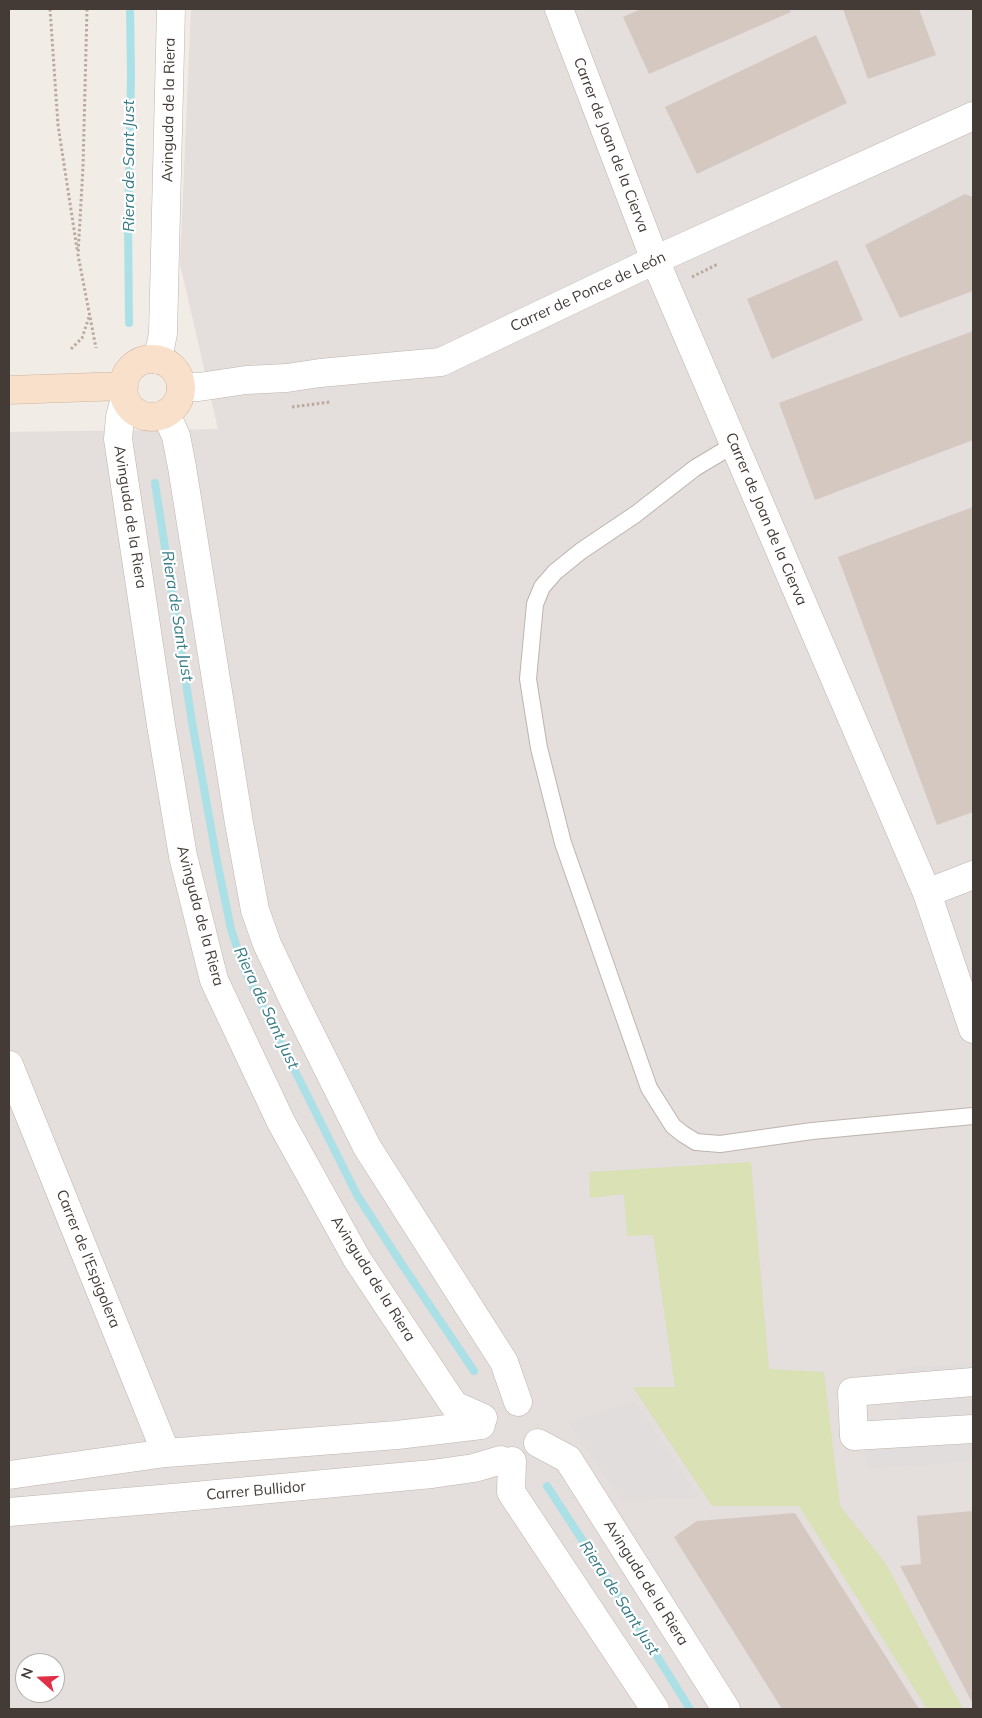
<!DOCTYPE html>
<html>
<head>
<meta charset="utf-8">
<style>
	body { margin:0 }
	#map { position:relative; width:982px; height:1718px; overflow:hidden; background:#f2ece7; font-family:Mulish,sans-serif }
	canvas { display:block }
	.frame { position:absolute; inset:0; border:10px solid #443b37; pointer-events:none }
	.north { position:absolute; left:15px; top:1653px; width:50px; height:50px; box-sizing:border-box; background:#fff; border:1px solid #b4b1af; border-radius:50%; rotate:290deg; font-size:14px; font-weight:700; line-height:20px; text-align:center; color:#443b37 }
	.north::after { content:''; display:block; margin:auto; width:18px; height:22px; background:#e03047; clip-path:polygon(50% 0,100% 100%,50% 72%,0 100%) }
</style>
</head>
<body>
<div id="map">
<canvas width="982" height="1718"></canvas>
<div class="frame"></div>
<div class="north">N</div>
</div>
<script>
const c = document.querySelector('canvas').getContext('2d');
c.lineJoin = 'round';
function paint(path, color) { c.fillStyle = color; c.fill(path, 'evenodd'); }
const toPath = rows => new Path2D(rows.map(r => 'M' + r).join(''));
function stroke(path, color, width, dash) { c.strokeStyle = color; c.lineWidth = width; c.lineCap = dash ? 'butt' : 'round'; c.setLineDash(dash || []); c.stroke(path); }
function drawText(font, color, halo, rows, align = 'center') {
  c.font = font + ' Mulish,sans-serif'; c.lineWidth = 4.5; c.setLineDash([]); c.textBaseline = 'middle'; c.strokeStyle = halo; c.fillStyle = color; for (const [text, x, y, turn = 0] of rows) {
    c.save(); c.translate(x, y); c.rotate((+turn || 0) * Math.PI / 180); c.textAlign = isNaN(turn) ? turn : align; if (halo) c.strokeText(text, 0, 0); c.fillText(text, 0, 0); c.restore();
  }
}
paint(toPath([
	[191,9,973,9,973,1709,9,1709,9,432,218,429,180,264],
	[25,1663,55,1663,55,1693,25,1693]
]), '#e4dedc');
paint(toPath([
	[751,1162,769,1369,824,1372,840,1506,886,1564,963,1709,927,1709,799,1506,712,1506,633,1387,675,1387,653,1235,627,1236,624,1194,590,1198,589,1172]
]), '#dae1b5');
paint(toPath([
	[973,1363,973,1461,867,1469,865,1451,903,1448,897,1369],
	[634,1401,699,1497,622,1501,569,1422]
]), '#e0dddc');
stroke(toPath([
	[129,323,128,224,131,75,130,9],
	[155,483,192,722,217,861,231,929,244,969,357,1195,403,1266,474,1371],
	[547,1486,632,1616,690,1709]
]), '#abe0e7', 8);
paint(toPath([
	[641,9,789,9,791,12,649,74,623,17],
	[843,9,919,9,936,55,868,79],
	[816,35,847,103,697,174,665,107],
	[965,194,973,197,973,291,900,318,865,245],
	[837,260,863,320,772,359,747,299],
	[973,331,973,440,815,500,779,403],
	[973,507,973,812,937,825,838,557],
	[973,1511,973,1704,900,1566,921,1564,917,1516],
	[795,1513,919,1709,782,1709,674,1537,697,1521]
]), '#d5c8c1');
const lane = toPath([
	[735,444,695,468,636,514,581,551,555,572,542,587,535,604,528,679,539,748,563,843,649,1088,673,1126,683,1134,696,1142,720,1144,812,1131,973,1116]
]);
const street = toPath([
	[559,9,655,260,927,893,973,1029],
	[158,360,163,333,171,9],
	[181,387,199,387,246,380,287,378,320,373,441,362,655,260,973,116],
	[125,398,120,417,118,439,161,725,183,856,214,980,281,1122,357,1259,454,1405,483,1418],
	[166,414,176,436,182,467,239,823,255,910,267,944,294,1001,367,1147,504,1362,518,1402],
	[927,893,973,875],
	[9,1065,166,1453],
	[973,1382,852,1392,854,1436,973,1429],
	[538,1443,568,1459,726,1709],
	[512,1461,511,1492,655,1709],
	[9,1475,166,1453,397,1435,481,1425],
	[9,1512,184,1497,432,1474,474,1468,501,1460]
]);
const secondary = toPath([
	'123 388a29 29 0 1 1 58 0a29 29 0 1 1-58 0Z',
	[9,390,124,386]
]);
stroke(lane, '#bfb4ae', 18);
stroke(street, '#bfb4ae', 29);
stroke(secondary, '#cfb49e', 29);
stroke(toPath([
	[50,9,58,125,77,249],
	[87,9,83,167,78,255,96,348],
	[692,277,718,264],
	[71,349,82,338,89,317],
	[292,407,330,402]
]), '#bca99e', 3, [2.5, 2.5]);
stroke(lane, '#fff', 16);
stroke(street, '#fff', 28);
stroke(secondary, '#f8e0cb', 28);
drawText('15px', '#443b37', '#fff', [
	["Avinguda de la Riera",169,110,-89],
	["Carrer de Joan de la Cierva",611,145,69],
	["Carrer de Ponce de León",588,292,-25],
	["Avinguda de la Riera",130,517,81],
	["Carrer de Joan de la Cierva",766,519,67],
	["Avinguda de la Riera",200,916,75],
	["Carrer de l'Espigolera",88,1259,68],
	["Avinguda de la Riera",373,1279,58],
	["Carrer Bullidor",256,1491,-5],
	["Avinguda de la Riera",646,1583,58]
]);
drawText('italic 16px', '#347b86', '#fff', [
	["Riera de Sant Just",129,166,-90],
	["Riera de Sant Just",177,616,81],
	["Riera de Sant Just",266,1008,65],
	["Riera de Sant Just",619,1598,57]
]);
</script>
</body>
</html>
